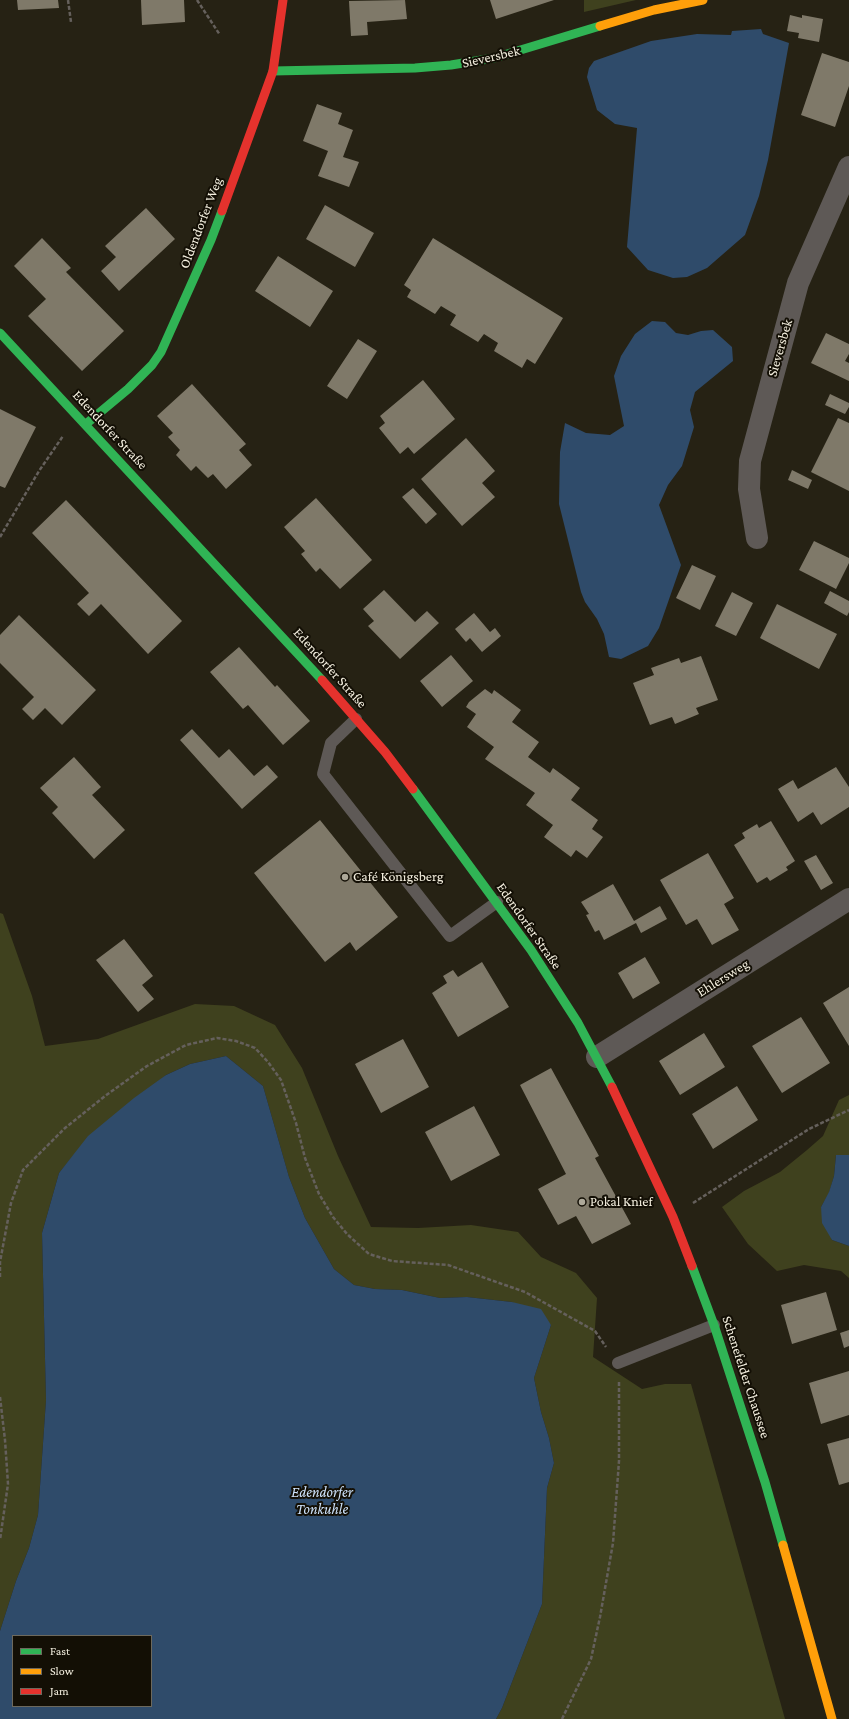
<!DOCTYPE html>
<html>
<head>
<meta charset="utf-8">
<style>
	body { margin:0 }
	#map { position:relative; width:849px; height:1719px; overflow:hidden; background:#262214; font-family:"Crimson Pro",serif }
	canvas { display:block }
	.legend { position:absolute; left:12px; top:1635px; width:140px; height:72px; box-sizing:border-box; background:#130f05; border:1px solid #6d695d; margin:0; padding:5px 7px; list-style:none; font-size:12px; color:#f5f0e0 }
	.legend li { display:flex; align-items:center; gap:8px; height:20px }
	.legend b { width:20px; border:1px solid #6d695d }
</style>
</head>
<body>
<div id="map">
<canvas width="849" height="1719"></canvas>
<ul class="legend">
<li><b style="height:5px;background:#30b455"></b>Fast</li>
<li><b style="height:5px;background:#ff9f0a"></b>Slow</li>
<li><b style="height:5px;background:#e5322d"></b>Jam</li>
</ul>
</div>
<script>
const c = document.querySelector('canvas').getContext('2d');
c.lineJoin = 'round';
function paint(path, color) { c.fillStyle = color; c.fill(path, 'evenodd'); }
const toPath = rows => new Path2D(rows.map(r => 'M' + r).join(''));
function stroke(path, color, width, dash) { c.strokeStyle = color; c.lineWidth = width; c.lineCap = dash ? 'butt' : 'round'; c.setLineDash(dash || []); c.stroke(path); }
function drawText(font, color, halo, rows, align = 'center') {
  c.font = font + ' "Crimson Pro",serif'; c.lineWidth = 4; c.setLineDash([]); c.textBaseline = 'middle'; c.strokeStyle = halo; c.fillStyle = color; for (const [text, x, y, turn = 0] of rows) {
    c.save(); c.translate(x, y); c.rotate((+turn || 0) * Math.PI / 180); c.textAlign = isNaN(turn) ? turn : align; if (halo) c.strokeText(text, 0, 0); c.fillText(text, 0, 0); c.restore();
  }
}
paint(toPath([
	[584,0,636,0,584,12],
	[0,913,3,914,32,996,45,1046,98,1039,195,1004,234,1006,275,1025,302,1068,338,1156,371,1227,418,1228,471,1225,518,1232,541,1257,576,1273,597,1298,593,1357,642,1389,665,1384,691,1384,785,1719,496,1719,502,1708,542,1604,547,1488,554,1463,549,1438,541,1412,534,1378,551,1325,512,1302,467,1297,440,1298,402,1290,375,1289,354,1285,334,1269,305,1218,289,1177,263,1086,226,1056,190,1064,166,1075,73,1156,59,1173,42,1233,46,1400,38,1515,29,1548,16,1581,0,1631],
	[849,1095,849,1155,836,1155,834,1176,829,1193,821,1207,832,1240,849,1246,849,1278,841,1271,804,1265,777,1271,748,1244,722,1207,744,1191,780,1172,807,1150,823,1136,839,1100]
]), '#3f411e');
paint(toPath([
	[761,29,763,34,789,43,768,160,759,196,745,235,707,268,687,277,673,278,648,270,627,247,637,128,615,124,597,110,587,77,589,68,594,61,651,41,697,34,731,35,732,31],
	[652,321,665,322,676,333,688,335,701,331,713,330,732,347,733,361,695,392,690,410,694,427,682,466,668,485,659,505,681,565,659,628,648,646,621,659,609,657,604,634,597,619,585,602,581,592,559,504,560,452,565,423,586,433,610,435,624,426,614,376,621,356,635,334],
	[226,1056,263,1086,289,1177,305,1218,334,1269,354,1285,375,1289,402,1290,440,1298,467,1297,512,1302,541,1309,551,1325,534,1378,541,1412,549,1438,554,1463,547,1488,542,1604,502,1708,496,1719,0,1719,0,1631,16,1581,29,1548,38,1515,46,1400,42,1233,59,1173,88,1136,134,1098,166,1075,190,1064],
	[13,1636,151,1636,151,1706,13,1706],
	[836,1155,849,1155,849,1246,832,1240,822,1223,821,1207,829,1192,834,1176]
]), '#2f4b6a');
paint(toPath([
	[17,0,58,0,59,8,18,10],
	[141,0,184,0,185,22,142,25],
	[405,0,407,19,367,22,368,35,351,36,349,1],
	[490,0,554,0,496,19],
	[790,15,802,18,802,15,823,19,819,42,798,38,799,33,787,31],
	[822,53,849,62,849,86,835,127,801,115],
	[317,104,342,113,338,124,353,130,343,157,359,162,349,187,318,176,328,151,303,141],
	[325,205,374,233,355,267,306,239],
	[146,208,175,239,119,291,101,271,116,257,105,246],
	[42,238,71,268,66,272,124,331,82,371,28,316,46,299,14,266],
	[433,238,563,318,535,364,527,359,522,368,494,351,498,343,484,334,478,342,450,325,456,315,441,306,435,314,407,297,411,290,404,285],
	[278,256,333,291,310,327,255,291],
	[826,333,849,344,849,354,845,361,849,363,849,381,811,363],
	[358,339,377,351,347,399,327,386],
	[423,380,455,419,414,454,408,447,400,454,379,428,385,423,380,416],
	[192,384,246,444,239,450,252,465,226,489,213,474,208,478,196,466,191,471,176,455,180,450,168,437,173,433,157,416],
	[830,394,849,403,849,407,845,414,825,405],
	[0,409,36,427,5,488,0,486],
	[838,418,849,423,849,491,811,472],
	[466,438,495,471,482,483,495,497,462,526,421,479],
	[792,470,812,480,808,489,788,480],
	[413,488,437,514,426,524,402,497],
	[316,498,372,560,340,589,320,568,316,572,301,554,305,551,284,527],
	[66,500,182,621,148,654,101,604,89,616,77,604,89,593,32,533],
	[814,541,849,558,849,563,836,589,799,570],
	[692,565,716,576,700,610,676,598],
	[384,590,415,622,427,611,439,623,400,659,368,626,374,621,363,609],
	[830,591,849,601,849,612,847,616,824,603],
	[732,592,753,603,736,636,715,626],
	[777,604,837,634,819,669,760,638],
	[474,613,490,632,495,628,501,636,482,652,470,638,466,642,455,629],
	[19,615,96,690,62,725,45,708,33,720,22,709,34,697,0,663,0,635],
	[239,647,275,687,277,685,310,721,283,745,248,705,243,709,210,672],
	[451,655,473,681,442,707,420,681],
	[701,656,718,700,696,708,699,714,675,724,672,717,650,725,633,683,654,675,651,668,679,658,681,663],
	[485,689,492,694,494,690,521,710,512,722,539,742,528,757,550,773,553,768,580,788,571,800,598,820,592,829,603,837,587,858,576,850,571,857,544,837,553,825,526,805,535,793,485,759,494,747,467,727,476,714,466,707,469,702],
	[192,729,219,758,229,749,254,776,267,765,278,777,242,809,180,740],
	[74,757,101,787,92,795,125,830,94,859,52,813,58,807,40,788],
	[836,767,849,787,849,807,821,825,813,812,798,822,778,789,793,780,798,789],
	[320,820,398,917,356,951,350,942,325,962,254,873],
	[771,821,795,861,786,867,788,870,770,881,767,877,757,883,734,845,745,838,742,833,757,824,759,828],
	[708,853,734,898,724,904,739,930,712,945,697,919,686,925,660,880],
	[816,855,833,883,821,890,804,861],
	[613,884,634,921,660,906,667,919,641,933,636,923,604,940,599,930,595,932,586,915,589,914,581,902],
	[124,939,153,976,142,985,154,999,138,1012,96,960],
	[645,957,660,983,633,999,618,973],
	[482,962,509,1007,458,1037,432,993,447,983,443,976,453,970,458,977],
	[849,987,849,1046,823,1003],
	[801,1017,830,1063,782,1093,752,1046],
	[704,1033,725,1067,680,1095,659,1061],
	[403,1039,429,1087,381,1113,355,1064],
	[551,1068,599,1156,595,1158,631,1224,592,1244,576,1216,558,1225,538,1189,566,1174,520,1085],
	[737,1086,758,1120,713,1149,692,1114],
	[474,1106,500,1155,451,1181,425,1132],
	[826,1292,837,1330,792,1344,781,1305],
	[849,1330,849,1346,844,1348,840,1333],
	[849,1371,849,1415,821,1424,809,1383],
	[849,1438,849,1482,839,1485,827,1444]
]), '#7f7969');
stroke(toPath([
	[68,0,71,22],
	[197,0,220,35],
	[0,537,39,471,63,436],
	[693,1203,809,1129,849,1110],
	[0,1277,0,1262,11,1203,23,1170,65,1128,105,1096,147,1066,186,1045,217,1038,236,1041,255,1048,268,1062,281,1080,296,1123,305,1158,319,1194,333,1217,347,1234,369,1254,392,1261,448,1265,525,1292,595,1331,606,1347],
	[0,1397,5,1440,8,1484,0,1540],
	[562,1719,591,1659,600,1617,613,1543,619,1461,619,1382]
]), '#65605c', 2.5, [4, 2]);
stroke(toPath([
	[356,719,331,743,323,774,450,936,497,902],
	[618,1363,714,1325]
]), '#5e5956', 12);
stroke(toPath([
	[757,538,749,489,750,461,798,283,849,167],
	[597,1057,849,899]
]), '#5e5956', 22);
stroke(toPath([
	[273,71,415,68,451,65,494,58,600,26],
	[0,333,322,680],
	[86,424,128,389,152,365,161,352,211,240,222,211],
	[413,789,531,950,578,1023,612,1087],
	[692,1266,714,1325,765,1482,783,1545]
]), '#30b455', 9);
stroke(toPath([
	[600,26,654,10,703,0],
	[783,1545,832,1719]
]), '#ff9f0a', 9);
stroke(toPath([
	[222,211,273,71,283,0],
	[322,680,385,752,413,789],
	[612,1087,673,1217,692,1266]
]), '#e5322d', 9);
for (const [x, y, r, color] of [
	[345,877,4,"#ada899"],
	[582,1202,4,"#ada899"]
]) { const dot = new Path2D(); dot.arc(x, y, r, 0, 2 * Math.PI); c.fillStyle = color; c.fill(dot); stroke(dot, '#130f05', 1.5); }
drawText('14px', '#f5f0e0', '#130f05', [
	["Sieversbek",491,57,-13],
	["Oldendorfer Weg",201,223,-69],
	["Sieversbek",780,348,-74],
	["Edendorfer Straße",110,430,47],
	["Edendorfer Straße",330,668,48],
	["Edendorfer Straße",529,926,55],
	["Ehlersweg",723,978,-32],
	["Schenefelder Chaussee",746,1377,72]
]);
drawText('14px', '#f5f0e0', '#130f05', [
	["Café Königsberg",353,877],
	["Pokal Knief",590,1202]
], 'left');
drawText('italic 15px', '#cfe4fd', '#130f05', [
	["Edendorfer",322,1492],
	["Tonkuhle",322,1509]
]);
</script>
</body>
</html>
